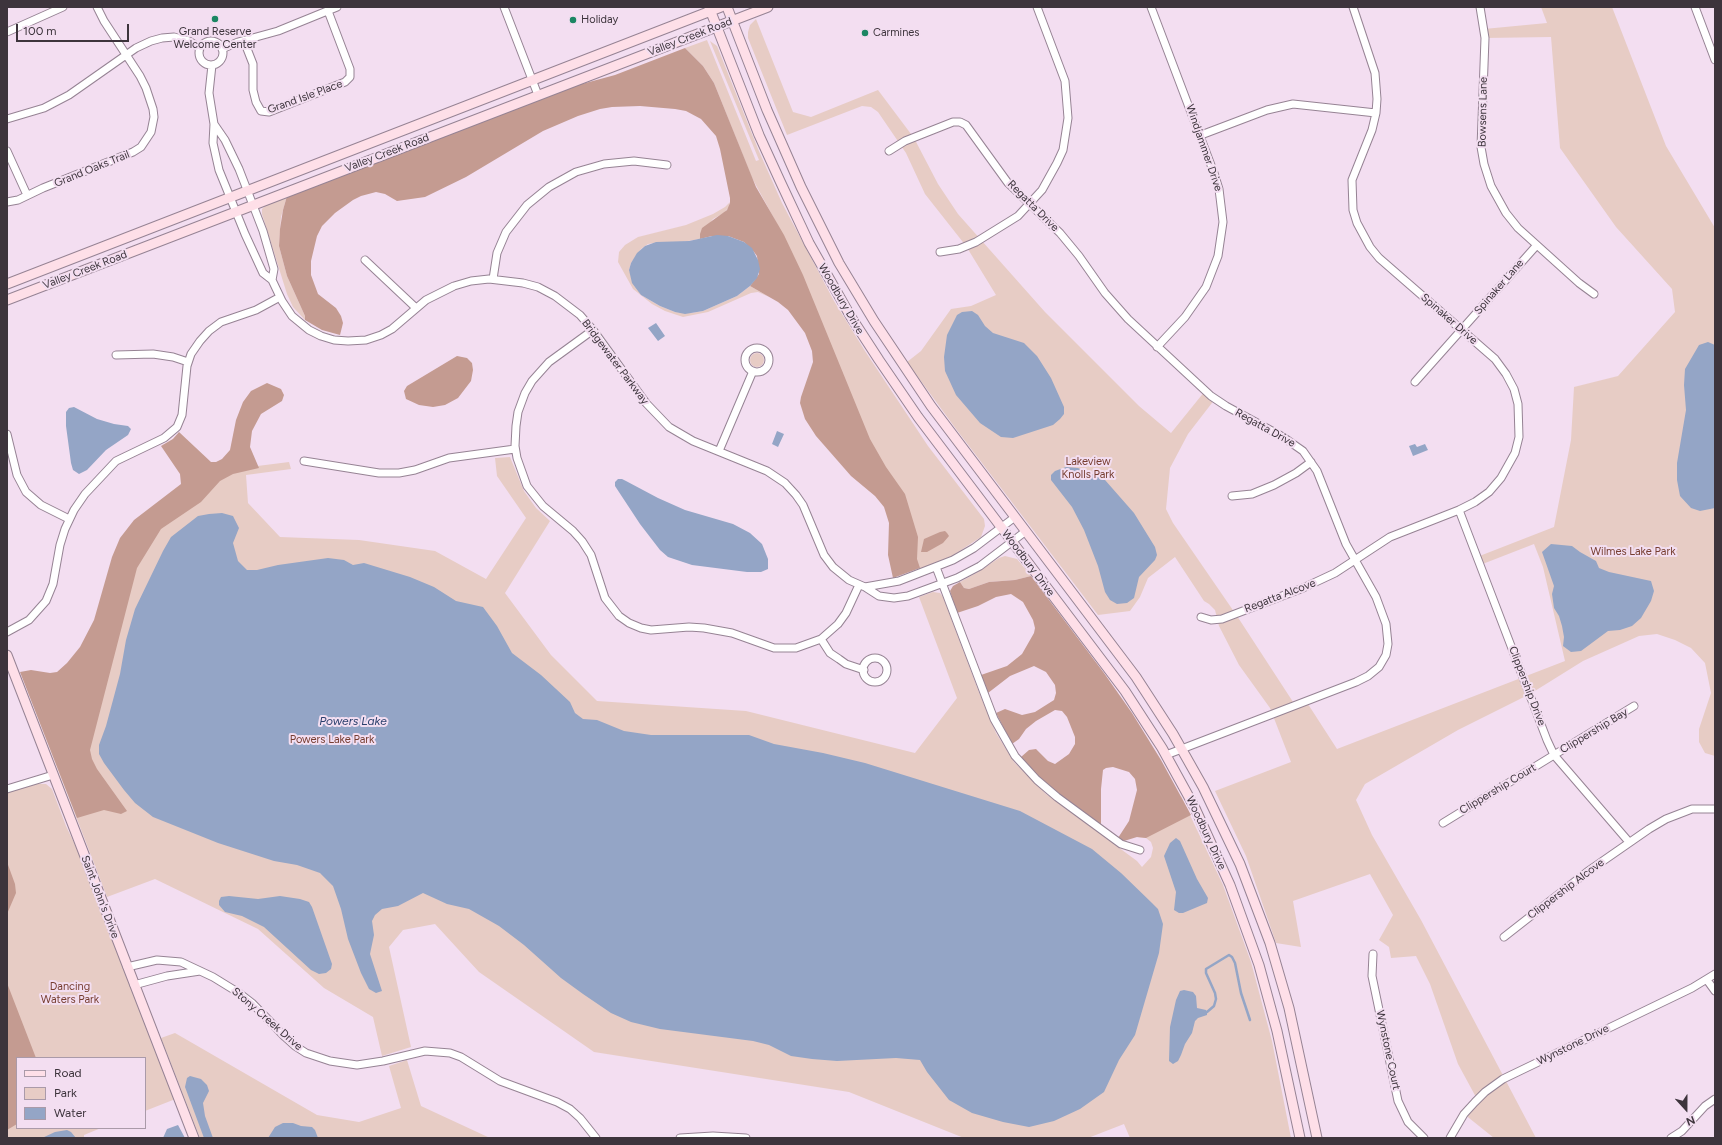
<!DOCTYPE html>
<html>
<head>
<meta charset="utf-8">
<style>
	body { margin:0 }
	#map { position:relative; width:1722px; height:1145px; overflow:hidden; background:#f3def1; font-family:Figtree,sans-serif }
	canvas { display:block }
	.frame { position:absolute; inset:0; border:8px solid #3d343c; pointer-events:none }
	.legend { position:absolute; left:16px; top:1057px; width:130px; height:72px; box-sizing:border-box; background:#f3def1; border:1px solid #aa9aa9; margin:0; padding:5px 7px; list-style:none; font-size:12px; color:#3d343c }
	.legend li { display:flex; align-items:center; gap:8px; height:20px }
	.legend b { width:20px; border:1px solid #aa9aa9 }
	.north { position:absolute; left:1666px; top:1089px; width:40px; height:40px; -webkit-text-stroke:3px #f3def1; paint-order:stroke; rotate:159deg; font-size:11px; font-weight:700; line-height:16px; text-align:center; color:#3d343c }
	.north::after { content:''; display:block; margin:auto; width:14px; height:18px; background:#3d343c; clip-path:polygon(50% 0,100% 100%,50% 72%,0 100%) }
	.scale { position:absolute; left:16px; top:24px; width:113px; height:18px; box-sizing:border-box; border:2px solid #3d343c; border-top:0; padding-left:5px; font-size:12px; line-height:14px; white-space:nowrap; color:#3d343c; -webkit-text-stroke:3px #f3def1; paint-order:stroke }
</style>
</head>
<body>
<div id="map">
<canvas width="1722" height="1145"></canvas>
<div class="frame"></div>
<ul class="legend">
<li><b style="height:5px;background:#fedfe8"></b>Road</li>
<li><b style="height:11px;background:#e7ccc5"></b>Park</li>
<li><b style="height:11px;background:#94a5c6"></b>Water</li>
</ul>
<div class="north">N</div>
<div class="scale">100 m</div>
</div>
<script>
const c = document.querySelector('canvas').getContext('2d');
c.lineJoin = 'round';
function paint(path, color) { c.fillStyle = color; c.fill(path, 'evenodd'); }
const toPath = rows => new Path2D(rows.map(r => 'M' + r).join(''));
function stroke(path, color, width, dash) { c.strokeStyle = color; c.lineWidth = width; c.lineCap = dash ? 'butt' : 'round'; c.setLineDash(dash || []); c.stroke(path); }
function drawText(font, color, halo, rows, align = 'center') {
  c.font = font + ' Figtree,sans-serif'; c.lineWidth = 4; c.setLineDash([]); c.textBaseline = 'middle'; c.strokeStyle = halo; c.fillStyle = color; for (const [text, x, y, turn = 0] of rows) {
    c.save(); c.translate(x, y); c.rotate((+turn || 0) * Math.PI / 180); c.textAlign = isNaN(turn) ? turn : align; if (halo) c.strokeText(text, 0, 0); c.fillText(text, 0, 0); c.restore();
  }
}
paint(toPath([
	[1541,7,1612,7,1666,146,1715,228,1715,756,1705,753,1699,742,1699,729,1711,693,1705,663,1691,648,1675,640,1657,634,1639,636,1583,661,1530,694,1458,730,1365,784,1356,800,1372,835,1421,920,1536,1138,1494,1138,1464,1114,1477,1099,1458,1064,1430,984,1416,956,1391,958,1389,947,1379,940,1393,915,1370,874,1293,901,1301,947,1276,943,1246,856,1215,791,1291,762,1270,708,1239,665,1219,626,1215,610,1209,604,1204,601,1175,557,1148,578,1140,597,1130,611,1098,615,956,429,907,362,921,351,951,309,971,306,996,295,966,246,925,194,906,153,878,112,871,107,862,106,787,135,748,38,748,32,750,25,756,19,793,112,811,117,878,90,914,138,938,184,958,214,1045,312,1139,406,1171,433,1205,391,1215,399,1188,434,1170,468,1166,509,1173,523,1239,619,1295,705,1306,701,1337,749,1565,661,1543,567,1534,544,1480,565,1477,557,1554,527,1571,440,1574,387,1618,376,1675,312,1672,289,1616,227,1560,148,1551,37,1485,38,1484,29,1547,23],
	[707,40,756,161,759,160,710,41,717,46,758,149,782,203,834,301,865,351,928,446,984,519,985,526,981,537,952,556,919,569,776,222,752,178,714,83,703,66,685,48],
	[287,196,281,217,279,246,287,276,305,316,305,320,293,307,287,294,262,214,262,209,266,205],
	[730,202,729,207,724,213,713,219,700,237,700,239,682,242,660,242,648,244,641,249,631,263,629,270,641,295,660,306,675,312,691,313,703,311,737,296,750,286,769,297,758,292,751,293,708,312,683,317,665,311,652,304,633,289,618,262,619,252,625,245,638,237,686,225,713,214,725,207],
	'750 360a7 7 0 1 1 14 0a7 7 0 1 1-14 0Z',
	[179,433,218,471,289,462,291,469,246,475,248,503,280,537,359,540,435,551,486,579,526,518,497,476,495,458,510,457,524,491,536,508,550,521,505,593,551,655,597,701,746,711,915,753,957,698,919,597,933,592,940,593,943,597,980,695,996,733,1014,762,1046,794,1137,861,1142,867,1151,857,1153,848,1151,842,1146,838,1136,837,1181,796,1223,885,1251,962,1272,1041,1291,1138,1130,1138,1124,1124,1088,1138,964,1138,849,1092,594,1052,479,972,435,924,403,930,389,947,411,1047,382,1056,373,1017,324,988,258,929,155,879,107,897,28,692,57,681,91,645,141,525,191,489,163,445,173,439],
	[1005,556,1017,559,1031,576,1015,580,989,582,969,589,964,588,960,582,978,572,999,558],
	[27,784,46,784,52,789,66,826,101,899,178,1098,145,1111,145,1058,17,1058,17,1128,101,1128,84,1135,84,1138,7,1138,7,789],
	[175,1033,317,1115,359,1122,401,1108,389,1066,407,1060,421,1106,490,1138,200,1138,161,1038]
]), '#e7ccc5');
paint(toPath([
	[685,48,703,66,714,83,756,187,784,235,803,275,870,439,886,467,905,494,918,537,917,559,920,568,893,578,888,555,889,523,884,507,875,496,851,476,816,436,805,419,800,403,801,397,813,362,812,351,805,333,788,310,778,302,750,286,759,274,757,256,754,252,744,242,728,236,712,236,700,239,700,234,702,228,727,210,730,203,730,198,720,149,716,136,701,119,686,111,675,109,640,106,612,107,600,109,578,116,543,131,466,177,425,197,397,201,385,194,376,192,361,196,353,200,335,213,322,226,317,236,311,261,311,275,318,294,336,308,341,316,343,323,340,335,322,330,305,320,305,316,287,276,279,246,280,229,283,210,287,196,567,88,615,75],
	[457,356,467,358,472,363,473,370,471,381,458,398,445,405,433,407,419,405,406,399,404,391,407,386],
	[267,383,281,389,284,395,282,401,261,414,252,431,250,447,259,468,233,474,220,481,201,502,161,529,137,568,90,750,92,759,97,769,127,811,121,814,104,810,77,818,20,672,31,670,50,673,57,672,67,663,80,647,94,620,112,557,120,538,134,520,181,484,180,474,161,446,173,439,179,432,211,462,216,462,222,459,230,450,236,420,243,402,251,391],
	[945,531,947,533,949,536,943,543,927,552,921,552,924,539,940,532],
	[1031,576,1104,673,1132,713,1161,760,1191,815,1146,838,1137,837,1124,841,1118,838,1129,821,1137,790,1135,779,1129,772,1113,767,1106,768,1103,770,1101,789,1101,825,1054,791,1030,768,1021,757,1029,750,1036,749,1048,761,1055,764,1069,754,1075,744,1075,737,1067,717,1062,711,1055,710,1036,721,1026,729,1019,739,1012,744,996,713,1005,709,1022,715,1035,712,1054,700,1056,693,1055,685,1046,672,1034,666,1010,676,988,693,981,675,1007,666,1022,654,1034,633,1035,628,1033,620,1023,602,1011,594,996,597,978,606,957,613,950,591,953,586,960,582,964,588,969,589,989,582,1015,580],
	[7,862,15,884,16,893,7,914],
	[7,983,36,1058,17,1058,17,1124,7,1130]
]), '#c49b91');
paint(toPath([
	[717,235,728,236,744,242,752,248,758,260,760,269,757,278,750,286,737,296,703,311,685,314,675,312,660,306,641,295,632,283,629,270,631,263,637,253,645,246,656,242,689,241],
	[972,311,978,315,985,326,993,333,1024,343,1037,356,1051,378,1064,407,1064,414,1060,419,1053,425,1013,438,1001,437,980,423,956,395,945,371,944,357,947,335,957,315,962,312],
	[656,323,665,336,658,341,648,328],
	[1708,342,1715,345,1715,508,1700,511,1691,508,1680,496,1677,480,1677,463,1686,410,1684,385,1685,369,1699,345],
	[74,407,97,419,114,424,128,426,131,429,128,435,106,450,87,470,79,474,73,470,71,463,66,426,66,412,69,408],
	[777,431,784,434,778,447,772,444],
	[1415,444,1417,447,1425,444,1428,450,1413,456,1409,446],
	[1066,467,1078,468,1105,480,1134,513,1155,547,1157,555,1155,560,1139,577,1134,598,1127,603,1117,604,1110,600,1105,592,1098,566,1084,530,1072,507,1051,480,1051,475,1055,471],
	[618,479,622,479,626,481,658,498,685,510,733,524,750,533,762,544,768,559,768,569,761,572,747,572,692,565,668,557,660,550,640,524,615,486,615,482],
	[222,513,233,516,239,528,233,543,238,561,247,570,257,570,278,565,328,558,344,560,353,565,364,563,410,577,434,587,456,601,483,607,497,626,512,653,541,675,570,702,575,713,583,719,597,720,624,731,651,735,749,735,774,744,823,753,865,763,1020,811,1092,849,1121,873,1152,903,1158,909,1163,924,1159,953,1135,1035,1119,1060,1104,1092,1080,1109,1054,1121,1029,1127,1003,1122,972,1113,949,1100,927,1072,920,1060,896,1058,837,1061,812,1059,791,1056,769,1045,753,1041,660,1029,631,1022,611,1013,583,994,561,978,524,945,499,926,469,909,447,904,423,893,398,906,382,909,375,915,372,921,374,935,370,954,382,991,376,993,369,989,361,973,348,939,341,909,333,886,320,873,297,865,274,861,218,843,153,817,135,803,124,790,104,763,99,754,99,745,106,726,120,674,126,640,135,609,163,551,171,537,198,516,209,514],
	[1551,544,1572,546,1580,552,1596,561,1599,568,1609,572,1651,581,1654,591,1651,601,1641,618,1632,626,1620,630,1608,631,1581,651,1571,652,1563,646,1564,637,1562,626,1559,616,1554,608,1552,594,1554,586,1542,552],
	[1176,838,1180,841,1197,879,1208,898,1207,903,1183,913,1179,913,1174,910,1176,892,1164,856,1170,843],
	[229,896,258,899,280,896,300,899,309,902,312,907,332,964,331,969,326,973,319,974,311,970,264,927,242,916,225,912,219,905,219,901,221,897],
	[1184,990,1193,992,1196,996,1197,1008,1206,1010,1207,1012,1207,1015,1198,1018,1195,1021,1192,1033,1185,1044,1181,1055,1178,1061,1173,1064,1169,1061,1170,1027,1176,1000,1180,991],
	[190,1076,201,1079,207,1085,209,1091,203,1103,205,1116,213,1138,204,1138,185,1087,187,1078],
	[283,1123,293,1123,301,1126,312,1127,315,1130,318,1138,268,1138,275,1127],
	[178,1125,185,1138,163,1138,167,1129],
	[67,1130,71,1132,76,1138,42,1138,55,1132]
]), '#94a5c6');
stroke(toPath([
	[1207,1012,1214,1006,1216,999,1215,993,1206,973,1206,969,1229,955,1232,957,1235,963,1241,993,1250,1020]
]), '#94a5c6', 2.5);
const street = toPath([
	[504,7,538,95],
	[1151,7,1214,173,1219,189,1223,222,1218,256,1206,287,1185,317,1157,347],
	[1480,7,1485,38,1481,147,1484,164,1491,186,1506,213,1518,228,1579,283,1594,294],
	[1695,7,1715,60],
	[7,32,63,7],
	'199 53a12 12 0 1 1 24 0a12 12 0 1 1-24 0Z',
	[244,41,253,64,253,90,256,102,261,111,269,112,345,82,350,77,350,69,328,11],
	[222,49,238,42,278,31,337,7],
	[212,65,209,93,214,124,213,143,219,170,245,234,263,273,272,280,282,301,292,316,309,330,321,336,334,340,348,341,366,340,381,335,392,329,426,300,454,286,471,281,489,279,523,283,538,287,555,296,580,315,593,330,646,403,669,427,693,441,767,471,785,483,796,495,803,505,824,555,833,567,849,580,865,587,879,596,894,598,908,596,957,578,980,566,1026,531],
	[7,119,44,108,69,95,136,48,151,41,162,38,174,37,189,41,200,48],
	[214,124,225,140,239,169,263,231,274,269,272,280],
	[1201,135,1267,110,1293,104,1376,113],
	[7,151,27,195],
	[889,151,905,141,953,122,960,122,966,125,1008,183,1060,233,1079,256,1105,293,1128,319,1211,396,1226,406,1283,437,1303,451,1317,471,1346,544,1376,597,1386,624,1388,644,1386,655,1379,667,1368,676,1356,682,1166,755],
	[7,202,18,200,43,188,133,152,141,147,151,132,154,117,153,109,146,88,140,76,104,21,97,7],
	[940,252,959,249,976,242,1018,216,1042,190,1057,163,1063,150,1068,118,1065,81,1037,7],
	[365,260,416,308],
	[493,279,497,253,506,232,527,205,549,187,576,172,604,164,634,161,667,165],
	[593,330,549,362,532,381,525,393,518,412,516,426,515,446,517,458,527,486,543,506,573,531,582,541,591,555,605,598,619,616,629,623,641,628,651,630,689,627,704,628,732,633,774,648,796,648,821,639,838,624,846,613,859,585],
	'745 360a12 12 0 1 1 24 0a12 12 0 1 1-24 0Z',
	[116,355,153,354,173,357,188,362],
	[1415,382,1536,246],
	[7,434,17,475,26,492,41,505,69,519],
	[719,451,753,371],
	[304,461,379,473,399,473,415,470,449,458,515,449],
	[1232,496,1252,494,1274,485,1296,473,1311,462],
	[1459,510,1547,740,1554,755,1629,842],
	[936,567,994,719,1015,756,1037,780,1057,797,1121,844,1140,850],
	[865,587,899,581,953,560,974,548,1015,517],
	[1201,617,1211,620,1222,619,1303,588,1335,573,1390,537,1459,510,1475,502,1489,492,1501,478,1515,453,1519,437,1518,404,1514,389,1506,374,1495,359,1379,258,1370,247,1357,223,1353,210,1352,180,1372,130,1376,113,1377,99,1375,73,1353,7],
	[7,632,29,620,46,601,53,584,60,545,65,529,74,510,85,494,116,461,164,438,177,427,182,415,187,366,191,354,200,341,209,331,221,322,256,310,280,297],
	[821,639,830,653,839,659,846,664,864,670],
	'863 670a12 12 0 1 1 24 0a12 12 0 1 1-24 0Z',
	[7,789,53,775],
	[1443,823,1634,706],
	[1504,937,1587,872,1649,829,1666,819,1692,809,1715,809],
	[1373,954,1372,976,1398,1101,1408,1122,1424,1138],
	[127,967,157,960,181,962,213,977,239,993,252,1003,285,1037,295,1046,306,1053,330,1061,357,1065,383,1061,425,1051,450,1053,461,1057,500,1081,557,1102,570,1109,580,1118,596,1138],
	[1707,980,1715,991],
	[134,985,167,976,200,971],
	[680,1138,713,1136,746,1138],
	[1450,1138,1464,1114,1475,1102,1485,1092,1503,1079,1692,988,1715,974],
	[1671,1138,1682,1131,1705,1106,1715,1099]
]);
const secondary = toPath([
	[709,7,759,135,780,181,809,243,851,317,879,360,918,417,1125,691,1162,748,1195,808,1230,885,1259,965,1277,1031,1300,1138],
	[727,7,767,110,801,187,839,263,874,321,931,406,1136,677,1173,734,1203,787,1240,864,1270,943,1289,1008,1317,1138],
	[7,284,721,7],
	[7,300,768,7],
	[7,655,194,1138]
]);
stroke(street, '#968394', 9);
stroke(secondary, '#968394', 11);
stroke(street, '#fff', 7);
stroke(secondary, '#fedfe8', 9);
for (const [x, y, r, color] of [
	[215,19,4,"#1b8663"],
	[573,20,4,"#1b8663"],
	[865,33,4,"#1b8663"]
]) { const dot = new Path2D(); dot.arc(x, y, r, 0, 2 * Math.PI); c.fillStyle = color; c.fill(dot); stroke(dot, '#f3def1', 1.5); }
drawText('11px', '#3d343c', '#f3def1', [
	["Holiday",581,20],
	["Grand Reserve",215,32,"center"],
	["Welcome Center",215,45,"center"],
	["Carmines",873,33]
], 'left');
drawText('11px', '#3d343c', '#f3def1', [
	["Valley Creek Road",690,37,-21],
	["Grand Isle Place",305,97,-20],
	["Bowsens Lane",1483,112,-89],
	["Windjammer Drive",1204,148,71],
	["Valley Creek Road",387,153,-21],
	["Grand Oaks Trail",92,169,-22],
	["Regatta Drive",1033,206,45],
	["Valley Creek Road",85,270,-21],
	["Spinaker Lane",1499,287,-49],
	["Woodbury Drive",841,299,60],
	["Spinaker Drive",1449,319,41],
	["Bridgewater Parkway",615,362,53],
	["Regatta Drive",1265,428,29],
	["Woodbury Drive",1028,563,53],
	["Regatta Alcove",1280,596,-21],
	["Clippership Drive",1527,686,69],
	["Clippership Bay",1594,731,-31],
	["Clippership Court",1498,789,-31],
	["Woodbury Drive",1206,833,65],
	["Clippership Alcove",1566,889,-37],
	["Saint John's Drive",100,897,69],
	["Stony Creek Drive",267,1019,41],
	["Wynstone Drive",1573,1045,-26],
	["Wynstone Court",1388,1050,78]
]);
drawText('11px', '#763d30', '#f3def1', [
	["Lakeview",1088,462],
	["Knolls Park",1088,475],
	["Wilmes Lake Park",1633,552],
	["Powers Lake Park",332,740],
	["Dancing",70,987],
	["Waters Park",70,1000]
]);
drawText('italic 12px', '#2a3f6c', '#f3def1', [
	["Powers Lake",353,721]
]);
</script>
</body>
</html>
